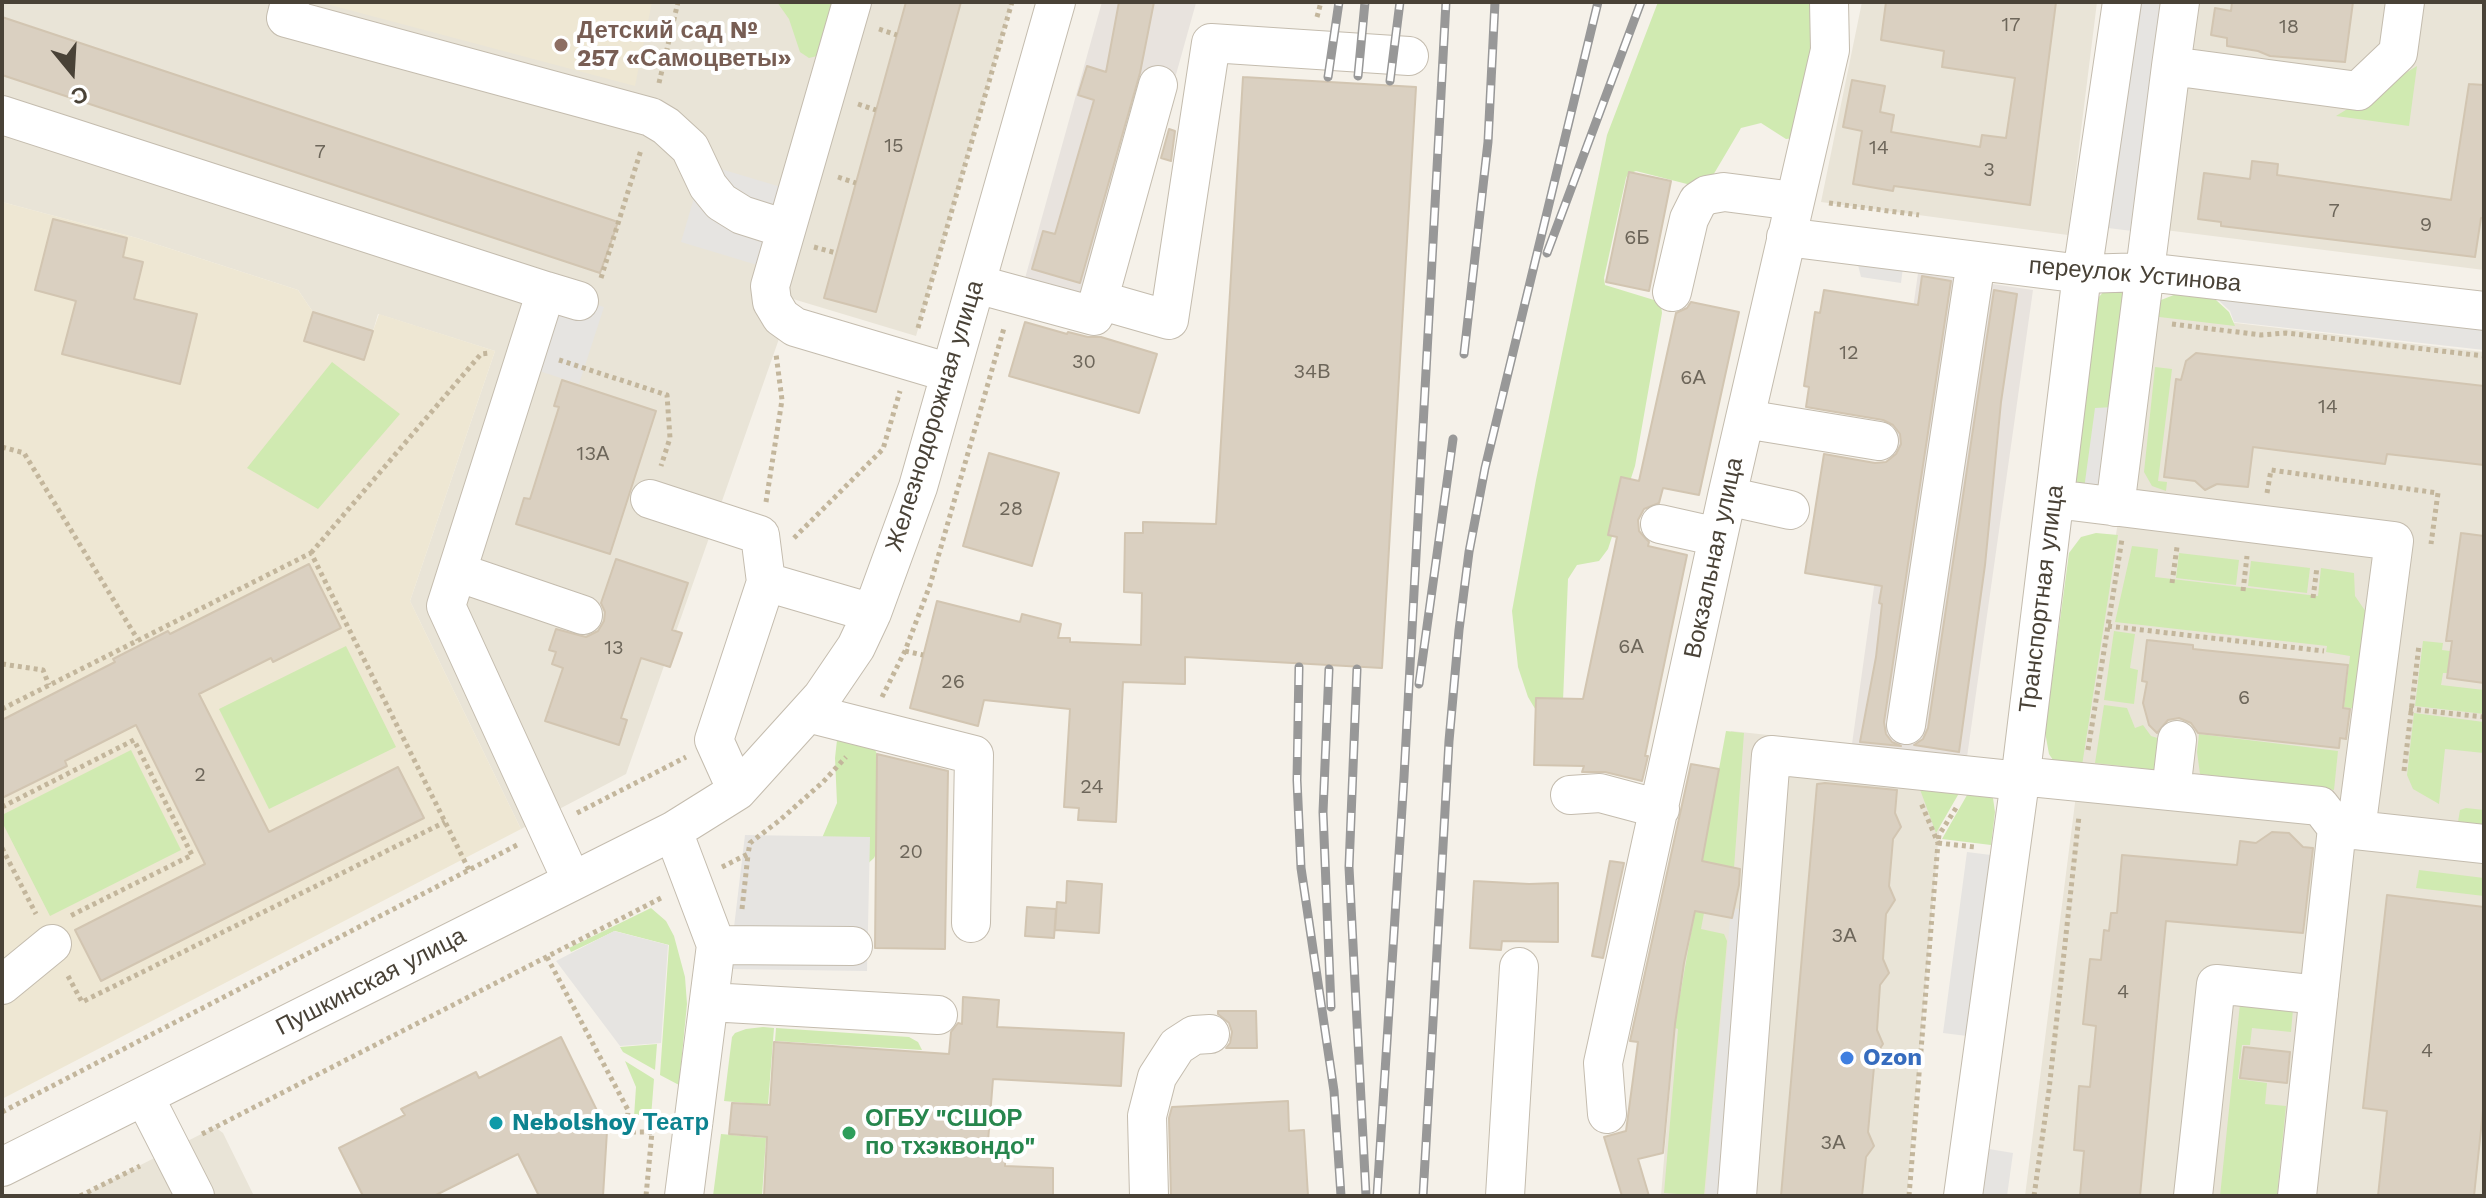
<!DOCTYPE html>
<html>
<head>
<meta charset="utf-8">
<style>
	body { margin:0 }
	#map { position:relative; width:2486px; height:1198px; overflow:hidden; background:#f5f1e9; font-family:"Work Sans",sans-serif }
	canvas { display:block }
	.frame { position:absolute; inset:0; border:4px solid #494237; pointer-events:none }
	.north { position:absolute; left:32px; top:32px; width:80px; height:80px; -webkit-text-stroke:6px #fff; paint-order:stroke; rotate:162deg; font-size:22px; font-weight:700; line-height:32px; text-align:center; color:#494237 }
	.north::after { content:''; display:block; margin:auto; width:28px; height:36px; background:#494237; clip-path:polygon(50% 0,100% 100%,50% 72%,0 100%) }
</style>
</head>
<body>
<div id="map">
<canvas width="2486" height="1198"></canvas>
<div class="frame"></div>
<div class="north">С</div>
</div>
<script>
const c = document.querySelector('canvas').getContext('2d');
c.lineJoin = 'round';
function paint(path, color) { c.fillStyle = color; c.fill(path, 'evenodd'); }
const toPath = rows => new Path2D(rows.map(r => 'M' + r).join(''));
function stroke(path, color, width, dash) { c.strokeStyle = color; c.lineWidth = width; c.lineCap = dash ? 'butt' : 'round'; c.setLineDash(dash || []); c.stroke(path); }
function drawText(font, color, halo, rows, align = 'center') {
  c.font = font + ' "Work Sans",sans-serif'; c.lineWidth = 8; c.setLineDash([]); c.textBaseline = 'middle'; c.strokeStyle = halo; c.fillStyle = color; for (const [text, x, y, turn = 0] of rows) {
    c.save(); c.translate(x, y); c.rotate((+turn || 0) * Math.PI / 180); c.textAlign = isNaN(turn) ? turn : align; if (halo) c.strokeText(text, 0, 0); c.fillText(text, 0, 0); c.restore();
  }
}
paint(toPath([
	[2,2,1012,2,916,336,793,299,626,774,521,829,410,601,495,351,378,314,373,331,313,312,298,290,137,238,2,202],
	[1862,2,2097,2,2068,235,1821,202],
	[2148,2,2484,2,2484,270,2117,224],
	[2150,313,2484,352,2484,1196,2025,1196,2076,795],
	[1731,731,1852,744,1856,751,1947,762,1938,843,1907,1196,1661,1196,1675,1024,1684,963,1695,911,1719,769],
	[215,1127,223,1133,254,1196,80,1196]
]), '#e9e4d7');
paint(toPath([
	[1102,2,1196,3,1109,314,1022,289],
	[1918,273,2033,290,1966,764,1856,751,1852,744]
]), '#e8e3de');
paint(toPath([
	[319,2,652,2,635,86],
	[2,202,137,238,298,290,313,312,373,331,379,314,495,351,410,601,521,829,2,1099]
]), '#eee7d3');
paint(toPath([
	[777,2,843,2,821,55,809,58,800,52,789,19],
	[1658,2,1815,2,1817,64,1796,138,1786,139,1761,123,1741,128,1712,177,1691,185,1636,171,1628,174,1626,178,1604,278,1605,285,1654,300,1661,305,1662,313,1635,466,1608,549,1599,561,1577,565,1568,579,1563,701,1543,722,1528,697,1518,667,1512,611,1536,480,1607,135],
	[2417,66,2409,126,2336,116],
	[2106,289,2124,292,2114,407,2084,489,2074,488,2098,298],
	[2179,293,2216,300,2229,312,2235,326,2151,316,2161,300],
	[332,362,400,414,318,509,247,468],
	[2155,367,2172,369,2158,481,2167,482,2166,491,2152,486,2144,472],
	[2096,533,2118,535,2081,772,2057,766,2049,754,2045,732,2069,553,2081,537],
	[2132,546,2158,549,2155,577,2318,596,2321,568,2354,573,2355,596,2366,612,2357,709,2344,707,2350,656,2326,652,2327,646,2115,622],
	[2179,553,2239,560,2236,585,2176,578],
	[2251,561,2310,568,2307,593,2248,586],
	[2114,631,2135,634,2130,668,2138,670,2134,704,2104,700],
	[2423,641,2443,643,2442,650,2450,651,2448,673,2443,673,2441,685,2484,690,2484,714,2415,706],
	[346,646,396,747,269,809,219,709],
	[2104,705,2127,708,2135,728,2143,725,2151,736,2170,742,2157,770,2095,763],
	[2414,713,2484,722,2484,753,2445,749,2439,804,2413,789,2407,775],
	[1726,731,1744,733,1734,868,1713,865,1701,929,1724,934,1727,941,1704,1196,1664,1193,1678,1029,1675,1028,1675,1024,1695,911,1693,910],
	[2199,734,2338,751,2334,790,2200,774,2197,752],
	[837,740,872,744,882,764,878,850,874,858,863,868,822,838,837,803,835,758],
	[131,750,181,850,50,916,2,822,2,815],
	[1918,784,1962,788,1936,833],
	[1971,788,1989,793,1993,798,1995,812,1991,845,1942,839],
	[2466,808,2484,810,2484,825,2458,822,2460,810],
	[2419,870,2484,878,2484,896,2416,888],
	[651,908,666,921,674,936,685,977,687,1004,679,1085,660,1075,669,945,615,931,571,952,569,948],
	[2240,1004,2293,1009,2291,1032,2252,1028,2250,1045,2242,1045,2238,1079,2267,1083,2265,1104,2286,1106,2277,1196,2220,1196],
	[763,1027,774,1028,768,1105,724,1101,732,1037,735,1033,746,1029],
	[776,1028,909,1037,918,1042,922,1050,775,1041],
	[657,1044,655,1070,623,1052,620,1047],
	[625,1061,654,1079,651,1117,634,1117,636,1087],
	[721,1134,766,1138,762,1196,713,1196]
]), '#d0eab1');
paint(toPath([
	[2139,2,2171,2,2140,232,2108,228],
	[704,164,791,190,767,268,681,242],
	[1857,261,1903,267,1901,283,1861,277],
	[551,290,604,307,579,384,527,367],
	[2215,297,2484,329,2484,350,2234,322,2230,311],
	[2114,407,2103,492,2084,489,2095,408],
	[745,835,870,837,867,971,729,969],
	[1967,852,1991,855,1967,1036,1943,1033],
	[1731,908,1758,911,1735,1196,1705,1196],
	[614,931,668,945,661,1043,620,1046,556,961],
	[1989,1149,2013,1153,2007,1196,1982,1196]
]), '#e6e4e1');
const building = toPath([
	[906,2,961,2,876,312,824,298,906,2],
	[1119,2,1154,2,1140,73,1080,283,1032,269,1043,231,1055,234,1094,100,1078,95,1087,66,1106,72,1119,2],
	[1886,2,2056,2,2030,205,1894,186,1893,191,1853,184,1862,131,1843,127,1852,80,1885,86,1880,112,1894,115,1891,132,1980,147,1982,135,2006,138,2015,78,1942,67,1944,51,1881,40,1886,2],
	[2232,2,2353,2,2345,62,2270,56,2258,51,2227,46,2227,38,2211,35,2215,8,2231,11,2232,2],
	[2,17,618,222,600,273,2,75,2,17],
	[1243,77,1416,87,1382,668,1185,657,1185,684,1123,682,1116,822,1078,820,1079,808,1064,807,1070,709,984,700,978,726,910,708,937,601,1020,622,1022,614,1061,624,1058,638,1070,638,1070,642,1141,645,1142,593,1124,592,1125,533,1143,533,1143,522,1216,524,1243,77],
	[2469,84,2484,85,2484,218,2481,218,2475,257,2221,226,2221,222,2198,219,2204,173,2250,179,2252,161,2278,164,2277,175,2451,200,2469,84],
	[1169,129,1175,131,1171,161,1161,158,1169,129],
	[1629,172,1671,181,1649,291,1606,282,1629,172],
	[53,219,127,238,123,257,143,262,134,299,197,314,180,384,62,354,76,301,35,290,53,219],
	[1922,276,1951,281,1884,722,1886,734,1892,742,1901,746,1860,742,1876,657,1882,604,1879,603,1882,586,1805,573,1824,454,1875,463,1886,462,1896,454,1901,444,1900,434,1893,425,1883,420,1806,407,1809,387,1804,386,1815,312,1820,313,1824,290,1918,305,1922,276],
	[1994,290,2017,294,2001,402,1985,565,1959,752,1914,745,1923,739,1928,728,1994,290],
	[1691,302,1739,312,1699,495,1663,488,1659,503,1644,509,1638,520,1639,531,1649,542,1648,546,1687,555,1645,756,1648,756,1642,781,1605,772,1582,772,1584,766,1534,765,1536,698,1583,699,1617,537,1608,535,1621,477,1639,481,1676,313,1687,308,1691,302],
	[313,312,373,331,364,360,304,341,313,312],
	[1025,322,1067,334,1068,332,1088,337,1101,337,1157,354,1139,413,1009,376,1025,322],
	[2196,353,2484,386,2484,465,2387,454,2385,464,2253,447,2248,487,2217,484,2205,490,2195,481,2164,477,2176,379,2181,380,2186,361,2196,353],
	[562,380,656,411,610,554,516,524,524,498,530,499,559,407,554,406,562,380],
	[989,453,1059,473,1032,566,963,546,989,453],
	[2461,533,2484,536,2484,683,2447,678,2452,641,2446,641,2461,533],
	[616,559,688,583,672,630,682,633,670,667,641,658,621,718,627,720,619,745,545,721,563,668,552,664,556,652,549,650,556,629,586,637,598,631,604,621,605,612,601,603,616,559],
	[309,564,341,628,273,662,271,658,199,694,269,832,398,767,424,818,101,981,75,930,205,864,136,725,65,761,67,766,2,798,2,720,115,662,113,659,168,631,170,634,309,564],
	[2147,640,2193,645,2193,649,2348,665,2343,708,2350,709,2346,739,2340,738,2339,748,2198,733,2191,723,2179,718,2168,720,2157,733,2149,725,2143,703,2147,682,2142,681,2147,640],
	[877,754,948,771,945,949,875,948,877,754],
	[1691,764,1719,769,1702,861,1740,869,1739,885,1732,918,1695,911,1684,963,1675,1024,1663,1153,1638,1159,1649,1196,1622,1196,1604,1137,1626,1131,1638,1042,1630,1041,1691,764],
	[1825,783,1897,790,1895,813,1901,827,1893,839,1889,886,1895,900,1886,914,1883,959,1889,973,1880,985,1877,1030,1883,1044,1875,1056,1868,1132,1874,1146,1866,1157,1862,1196,1781,1196,1817,784,1825,783],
	[2272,832,2289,833,2303,847,2313,848,2303,933,2166,921,2140,1196,2080,1196,2084,1151,2074,1150,2079,1086,2090,1087,2096,1026,2083,1024,2090,959,2101,960,2104,930,2109,931,2111,913,2117,913,2122,855,2237,865,2240,841,2256,843,2272,832],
	[1610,861,1624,863,1603,958,1592,956,1610,861],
	[1067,881,1102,884,1099,933,1055,930,1057,902,1066,903,1067,881],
	[1474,881,1529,884,1558,883,1558,942,1502,941,1501,950,1470,948,1474,881],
	[2387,895,2484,907,2484,1101,2474,1196,2378,1196,2387,1111,2363,1108,2387,895],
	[1027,907,1056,909,1054,938,1025,936,1027,907],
	[963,997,999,1000,997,1027,1124,1033,1121,1086,993,1079,987,1154,1005,1154,1005,1166,1053,1168,1053,1196,764,1196,767,1137,729,1134,732,1103,770,1105,774,1042,949,1054,951,1032,958,1023,962,1024,963,997],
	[1218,1011,1256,1011,1257,1048,1226,1048,1230,1043,1232,1032,1229,1023,1218,1014,1218,1011],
	[561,1037,607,1131,603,1196,539,1196,518,1154,434,1196,363,1196,339,1148,405,1115,401,1109,476,1072,479,1078,561,1037],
	[2244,1047,2290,1052,2287,1083,2240,1078,2244,1047],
	[1288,1101,1289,1131,1304,1130,1308,1196,1171,1196,1169,1118,1172,1107,1288,1101]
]);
paint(building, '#dad0c1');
stroke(building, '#d2c5b1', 2);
const minor = toPath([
	[290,2,286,18,651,117,666,126,690,148,708,186,721,202,742,215,786,229],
	[852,2,770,286,772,302,781,317,795,327,950,373],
	[2180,2,2171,66,2358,91,2398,53,2405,2],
	[2,115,546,291,446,606,572,881],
	[1786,237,2082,274,2146,272,2484,311],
	[976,284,1094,316,1158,85],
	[546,291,579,301],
	[1672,292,1689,219,1698,201,1707,195,1724,192,1794,201],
	[1099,300,1169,320,1211,43,1409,56],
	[1745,419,1879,441],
	[1727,496,1790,510],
	[650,499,760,535,766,582],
	[2055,499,2394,541,2356,830],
	[2115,507,2171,66],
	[1660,524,1718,537],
	[457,572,583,615],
	[808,713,974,755,971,923],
	[1906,725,1976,261],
	[2020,776,2320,806,2337,828,2484,844],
	[737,791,714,740,766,582,872,613],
	[2171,791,2177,740],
	[1570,795,1600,793,1660,809],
	[673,831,716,945,684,1196],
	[716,945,853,946],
	[2,985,52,944],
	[709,1002,938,1015],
	[144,1096,195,1196],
	[1607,1114,1603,1063,1727,496,1830,50,1829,2],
	[2,1167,673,831,737,791,822,697,856,647,872,613,918,487,1056,2],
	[1149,1196,1147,1116,1157,1077,1177,1046,1194,1035,1210,1034],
	[1505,1196,1519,967],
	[1737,1196,1771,755,2020,781],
	[1963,1196,2020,781,2082,274,2122,2],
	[2193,1196,2216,984,2319,995],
	[2297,1196,2337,828]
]);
stroke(minor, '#c4bcae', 40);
stroke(toPath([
	[1317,17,1321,2],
	[879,29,897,35],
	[659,83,678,2],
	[858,104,876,110],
	[838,177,856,183],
	[1829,203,1919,215],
	[814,247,836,253],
	[601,278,641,150],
	[2172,324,2261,335,2286,333,2484,356],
	[918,328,1012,2],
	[559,360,667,395,670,438,661,466],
	[2,447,24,453,138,640],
	[2267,493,2271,470,2438,493,2431,544],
	[766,502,782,400,776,354],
	[794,538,883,449,900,391],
	[311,553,481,354,490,353],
	[2172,583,2177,547],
	[2243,591,2247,556],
	[2313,598,2317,567],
	[2108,626,2324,651],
	[905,651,923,655],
	[2,664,43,670,49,685],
	[882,697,905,651,930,585,1004,328],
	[2,709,311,553,469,870],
	[2409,709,2484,717],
	[2088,750,2122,539],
	[2404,771,2419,645],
	[2,807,134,740,192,855,70,916],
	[1956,808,1939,835,1938,843,1975,847],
	[577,813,686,757],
	[2,848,36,914],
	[722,867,748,854,750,843,780,820,823,782,846,757],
	[742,909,748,855],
	[547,957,628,1110,627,1132,652,1132,646,1196],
	[68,976,82,1002,445,822],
	[2,1112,519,844],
	[202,1134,663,897],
	[80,1196,140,1166],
	[1909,1196,1938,843,1921,803],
	[2034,1196,2049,1090,2079,816]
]), '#c3b69c', 5, [4, 4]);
stroke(minor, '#fff', 38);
const rail = toPath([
	[1358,76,1365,2],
	[1328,77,1339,2],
	[1390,81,1400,2],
	[1547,253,1641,2],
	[1464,354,1488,142,1495,2],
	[1299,667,1297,780,1301,868,1334,1091,1341,1196],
	[1329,669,1323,812,1331,1007],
	[1357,669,1349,867,1366,1196],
	[1419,684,1453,439],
	[1377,1196,1404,777,1446,2],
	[1423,1196,1449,741,1459,630,1469,552,1485,468,1598,2]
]);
stroke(rail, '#989898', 9);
stroke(rail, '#fff', 6, [18]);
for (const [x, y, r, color] of [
	[561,45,8,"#8d6e63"],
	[1847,1058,8,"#3f7fe0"],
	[496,1123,8,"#0f9aa8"],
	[849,1133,8,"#2e9e5b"]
]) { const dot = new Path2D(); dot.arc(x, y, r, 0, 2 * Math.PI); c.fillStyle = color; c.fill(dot); stroke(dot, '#fff', 3); }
drawText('20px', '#6d665a', null, [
	["17",2011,25],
	["18",2289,27],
	["15",894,146],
	["14",1879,148],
	["7",320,152],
	["3",1989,170],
	["7",2334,211],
	["9",2426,225],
	["6Б",1637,238],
	["12",1849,353],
	["30",1084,362],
	["34В",1312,372],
	["6А",1693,378],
	["14",2328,407],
	["13А",593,454],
	["28",1011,509],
	["6А",1631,647],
	["13",614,648],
	["26",953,682],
	["6",2244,698],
	["2",200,775],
	["24",1092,787],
	["20",911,852],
	["3А",1844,936],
	["4",2123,992],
	["4",2427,1051],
	["3А",1833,1143]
]);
drawText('bold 24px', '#785e54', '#fff', [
	["Детский сад №",577,31],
	["257 «Самоцветы»",577,59]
], 'left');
drawText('24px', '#494237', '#fff', [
	["переулок Устинова",2135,275,5],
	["Железнодорожная улица",935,416,-73],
	["Вокзальная улица",1714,558,-78],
	["Транспортная улица",2042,599,-83],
	["Пушкинская улица",371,982,-27]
]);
drawText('bold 24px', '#366cbe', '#fff', [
	["Ozon",1863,1058]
], 'left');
drawText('bold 24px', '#27864d', '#fff', [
	["ОГБУ \"СШОР",865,1119],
	["по тхэквондо\"",865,1147]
], 'left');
drawText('bold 24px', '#0d838f', '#fff', [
	["Nebolshoy Театр",512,1123]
], 'left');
</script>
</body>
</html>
